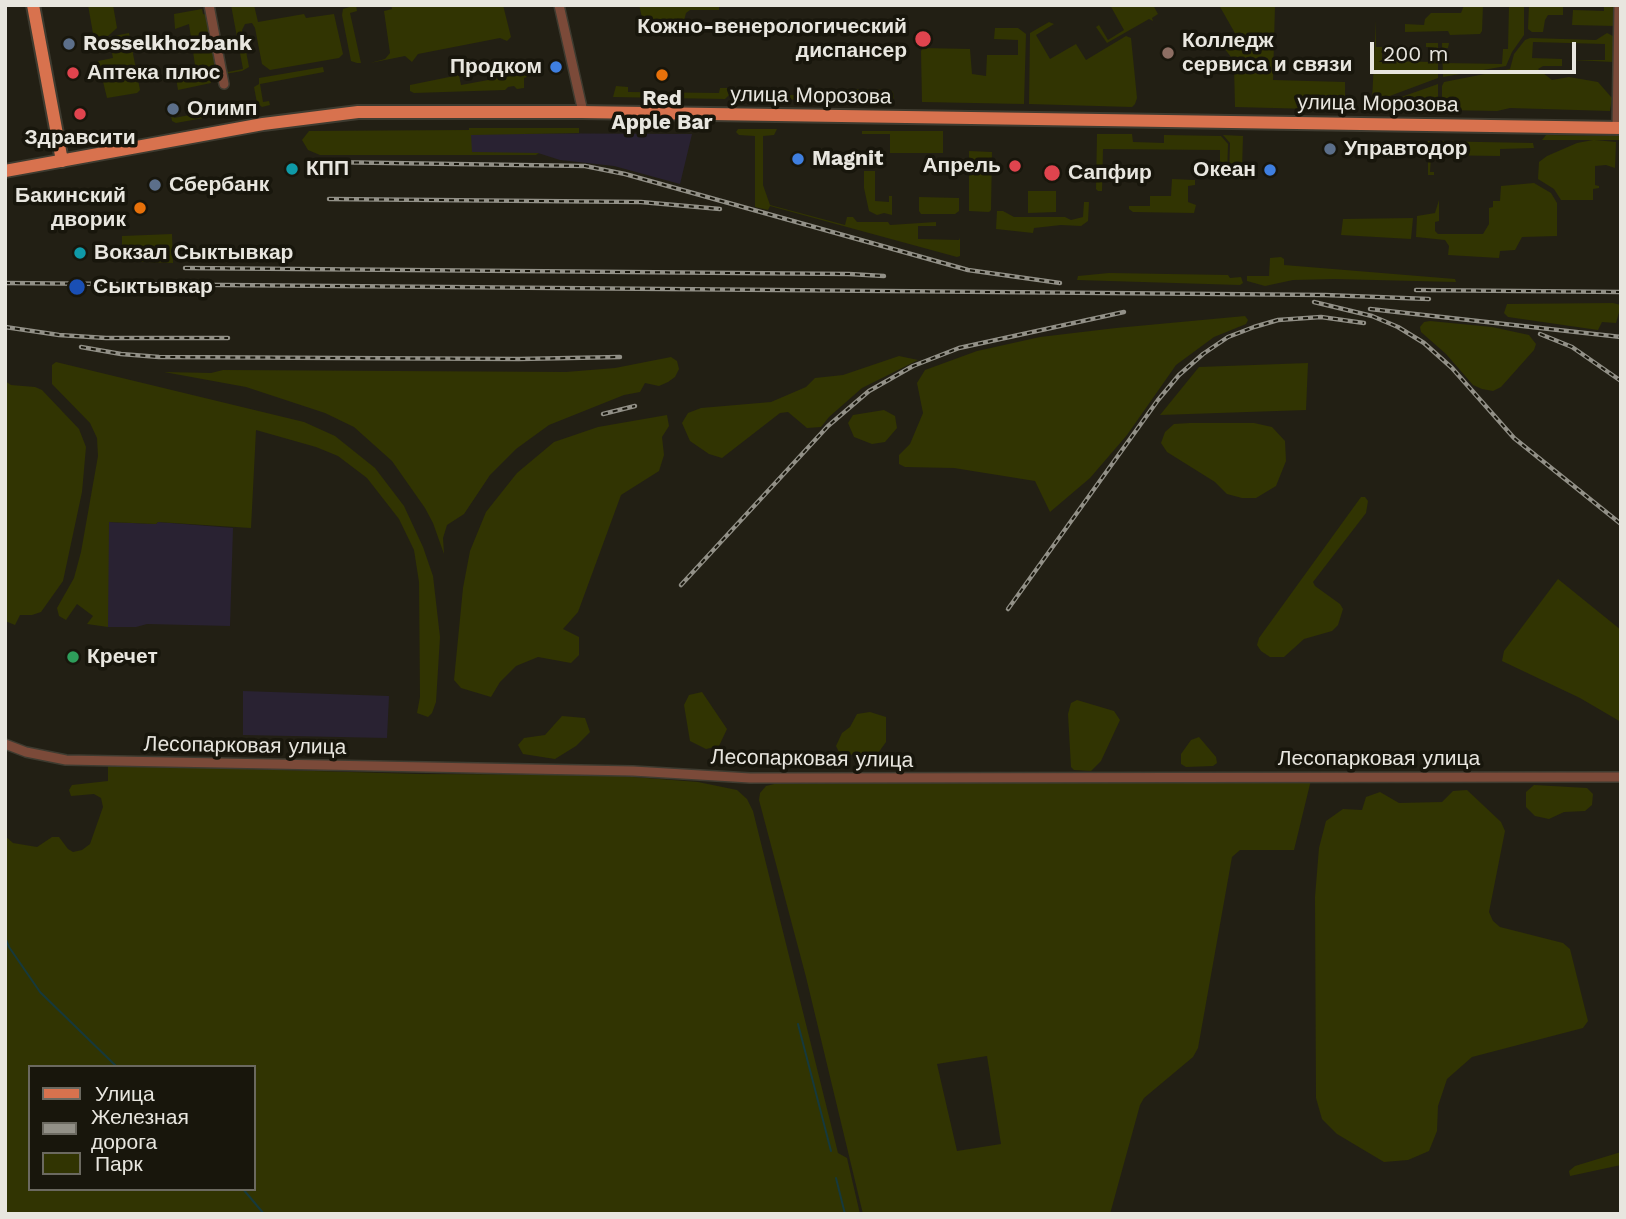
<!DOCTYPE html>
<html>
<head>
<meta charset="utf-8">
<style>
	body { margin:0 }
	#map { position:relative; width:1626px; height:1219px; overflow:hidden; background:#221f14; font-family:"Work Sans",sans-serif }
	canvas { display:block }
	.frame { position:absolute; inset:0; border:7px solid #e8e6df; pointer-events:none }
	.legend { position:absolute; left:28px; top:1065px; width:228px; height:126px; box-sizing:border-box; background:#18160c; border:2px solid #6b6960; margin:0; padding:9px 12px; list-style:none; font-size:21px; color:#e8e6df }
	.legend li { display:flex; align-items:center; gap:14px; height:35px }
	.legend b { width:35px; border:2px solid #6b6960 }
	.scale { position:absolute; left:1370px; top:42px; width:206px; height:32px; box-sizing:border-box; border:4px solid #e8e6df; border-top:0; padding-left:9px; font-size:21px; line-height:24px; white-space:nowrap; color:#e8e6df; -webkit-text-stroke:5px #18160c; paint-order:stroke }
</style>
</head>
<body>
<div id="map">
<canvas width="1626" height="1219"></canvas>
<div class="frame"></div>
<ul class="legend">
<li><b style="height:9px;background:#d8724e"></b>Улица</li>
<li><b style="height:9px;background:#929087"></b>Железная дорога</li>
<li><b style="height:19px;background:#313402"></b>Парк</li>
</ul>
<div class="scale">200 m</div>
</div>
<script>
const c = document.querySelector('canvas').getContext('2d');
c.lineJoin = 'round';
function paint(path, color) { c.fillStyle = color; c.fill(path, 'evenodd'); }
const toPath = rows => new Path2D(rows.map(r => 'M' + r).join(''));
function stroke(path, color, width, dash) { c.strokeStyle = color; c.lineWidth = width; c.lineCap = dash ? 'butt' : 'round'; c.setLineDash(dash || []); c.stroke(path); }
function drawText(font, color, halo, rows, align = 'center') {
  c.font = font + ' "Work Sans",sans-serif'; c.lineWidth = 7; c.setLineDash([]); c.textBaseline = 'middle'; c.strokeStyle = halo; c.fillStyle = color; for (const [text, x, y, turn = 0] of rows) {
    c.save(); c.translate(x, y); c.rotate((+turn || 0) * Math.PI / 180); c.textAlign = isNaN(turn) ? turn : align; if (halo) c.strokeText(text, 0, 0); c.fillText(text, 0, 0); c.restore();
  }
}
paint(toPath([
	[469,133,692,134,680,184,614,166,560,160,538,153,469,154],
	[108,522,156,524,158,522,233,528,230,626,147,624,136,627,108,627],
	[243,691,389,696,387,738,243,735]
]), '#292232');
paint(toPath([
	[88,5,113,5,117,28,108,36,94,39],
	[231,5,254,5,258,22,304,14,306,18,334,14,343,54,339,58,270,70,262,64,255,28,252,23,245,24,242,30,249,67,242,71,225,74,223,64,226,64,228,72,243,69],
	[356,5,357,11,350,13,361,63,357,63,351,61,342,15,343,9],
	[391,5,503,5,511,37,507,41,500,38,418,54,412,62,405,56,370,63,385,59,390,53,384,11,392,9],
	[639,5,719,5,719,10,690,10,686,13,682,29,645,30],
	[1110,5,1153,5,1158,14,1152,18,1153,21,1149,19,1107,43,1096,27,1099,25,1108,40,1124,30],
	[1219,5,1275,5,1273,80,1345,82,1345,96,1312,109,1235,107,1234,65,1231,57,1221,44,1236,35],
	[1464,5,1483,5,1482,31,1480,34,1450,35,1448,31,1405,32,1405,24,1424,25,1425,19,1431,13,1461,13],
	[1509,5,1524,5,1524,35,1512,52,1506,66,1443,77,1442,43,1449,43,1448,48,1445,48,1444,63,1502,64,1503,49,1508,49],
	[1529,5,1563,5,1563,15,1548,15,1545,20,1543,32,1532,32,1528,29],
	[1604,5,1616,5,1615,26,1572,25,1573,10,1604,11],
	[202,9,203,14,207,15,219,72,217,74,210,75,195,65,189,24,175,29,174,14],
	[1376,20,1376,47,1382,47,1382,61,1435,62,1436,48,1426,47,1426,43,1438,43,1438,78,1387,97,1374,105,1372,101],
	[1049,22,1054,24,1036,35,1050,59,1076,44,1086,60,1126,36,1131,38,1137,98,1135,104,1132,107,1029,104,1030,33],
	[995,28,1018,28,1026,34,1024,104,922,102,921,51,923,48,970,49,972,74,986,76,987,55,1018,55,1018,40,994,39],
	[129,33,140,90,137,93,107,98,98,61,113,58,109,37],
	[1607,33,1615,37,1613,62,1573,60,1605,60,1605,44,1533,42,1532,58,1562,59,1562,66,1543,66,1538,69,1552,80,1569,77,1598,82,1612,98,1610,111,1510,108,1497,111,1444,110,1442,107,1442,86,1444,82,1510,69,1514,54,1525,40,1530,38,1596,40],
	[174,65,179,65,181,71,195,69,197,80,210,79,211,83,178,90],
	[323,67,324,72,260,84,263,102,269,101,270,105,262,107,257,103,254,87,259,84,259,78],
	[526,73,527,77,524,78,524,88,517,89,514,86,508,87,505,90,414,93,410,91,410,85,459,75,461,85],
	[1438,84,1438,107,1435,110,1376,109,1390,101],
	[616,86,628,87,628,92,719,93,720,88,729,88,731,93,725,99,613,97],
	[755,87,758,88,760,95,811,95,815,89,822,89,824,94,845,95,850,89,890,90,893,92,894,98,891,101,753,99,752,91],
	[252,103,253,109,176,123,172,121,170,110,172,110,174,118],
	[469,128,579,128,579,133,471,135,472,152,539,153,536,155,320,155,308,150,302,140,309,131,469,130],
	[738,129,777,129,774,135,763,136,763,185,770,205,845,225,847,217,853,217,857,222,888,222,890,225,936,222,936,226,918,226,918,239,959,240,960,238,960,256,957,257,770,206,768,210,755,207,755,136,739,135,736,132],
	[862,131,943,131,943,153,890,153,890,134,862,134],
	[1097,134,1132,134,1133,142,1164,143,1164,135,1221,136,1228,144,1227,177,1203,177,1203,171,1205,174,1220,174,1220,150,1103,149,1102,191,1098,191,1096,189],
	[1223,135,1243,136,1242,170,1229,176,1230,143],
	[1546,135,1621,136,1621,140,1595,140,1616,142,1615,168,1606,165,1595,166,1595,185,1599,186,1599,188,1593,189,1593,200,1561,200,1554,189,1538,179,1539,162,1547,156,1577,143,1593,140,1542,140],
	[1428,141,1533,143,1534,148,1500,149,1500,156,1431,155,1430,172,1434,172,1434,175,1428,175],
	[969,151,992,152,991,210,989,212,969,211],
	[864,171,875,171,875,201,889,202,889,196,892,196,892,215,884,213,877,215,869,211,864,188],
	[1172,179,1195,180,1195,185,1188,186,1188,202,1196,205,1194,213,1133,212,1129,209,1129,206,1150,206,1150,196,1171,196],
	[1534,183,1551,193,1557,203,1557,236,1522,237,1515,250,1500,251,1499,258,1448,255,1449,246,1445,240,1416,237,1417,216,1435,213,1439,200,1439,221,1435,222,1435,231,1438,234,1483,234,1489,224,1489,208,1493,207,1493,201,1500,201,1501,186],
	[1028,191,1056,191,1056,212,1028,213],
	[919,197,959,198,959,211,955,214,921,214,919,211],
	[1084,202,1089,202,1088,221,1081,226,1061,225,1034,228,1033,233,996,229,997,211,1003,211,1014,217,1065,217,1071,220,1083,217],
	[1413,218,1411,239,1341,235,1343,219],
	[172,234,173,263,122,261,122,236],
	[1281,257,1284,259,1284,265,1455,279,1456,282,1334,279,1293,280,1265,286,1247,281,1247,276,1269,276,1270,258],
	[1109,273,1228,275,1230,278,1241,277,1243,283,1240,285,1077,280,1078,276],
	[1613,303,1621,305,1616,323,1602,322,1598,330,1508,317,1504,313,1507,304],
	[1245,316,1248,320,1246,324,1214,337,1176,365,1127,435,1090,478,1050,512,1035,481,954,468,905,467,899,464,899,455,910,444,923,413,917,383,925,370,977,351,1040,337,1116,328],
	[1430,321,1492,327,1529,335,1536,344,1534,350,1501,387,1493,391,1482,389,1473,385,1446,354,1421,332,1420,327,1424,322],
	[899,356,918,360,862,388,829,417,821,427,807,428,788,412,780,413,722,458,709,454,690,441,682,423,688,413,701,408,771,402,806,387,815,378,843,375],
	[671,357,677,361,679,369,675,377,668,382,659,386,645,383,640,392,624,395,549,425,516,449,490,475,464,514,447,525,443,538,444,554,433,523,425,508,392,461,354,427,325,413,246,387,164,372,211,373,223,370,566,372,615,368],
	[56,362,304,422,335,436,375,468,404,506,423,547,433,576,440,637,436,702,432,713,428,717,417,713,420,697,419,582,414,550,399,519,367,478,338,456,316,447,256,430,251,528,158,522,156,524,109,522,108,627,87,624,93,616,77,604,66,620,59,616,57,608,74,578,81,552,98,456,97,438,90,423,52,384,52,365],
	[1308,363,1306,410,1160,415,1199,367],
	[5,381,11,385,35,387,42,390,79,429,86,447,82,492,63,581,41,612,32,615,20,615,15,625,5,621],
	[884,410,895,416,897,428,885,442,872,444,854,437,848,423,853,415],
	[667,415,669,426,662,437,664,455,659,471,621,495,578,612,563,629,579,637,579,655,571,663,538,657,516,666,500,682,491,697,461,688,454,680,463,588,470,551,486,512,517,473,554,442,598,427],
	[1190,423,1254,423,1272,427,1285,441,1286,461,1276,486,1256,498,1242,498,1227,494,1215,482,1167,452,1161,443,1165,432,1174,424],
	[1361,497,1365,497,1368,501,1366,513,1313,582,1315,586,1340,604,1343,609,1338,625,1332,631,1304,639,1284,657,1270,657,1261,651,1257,645,1259,638],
	[1558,579,1621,630,1621,722,1580,698,1502,661,1504,651],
	[702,692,727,729,719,746,706,749,690,741,684,705,689,695],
	[1077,700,1114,711,1120,720,1101,761,1091,771,1074,770,1071,767,1068,714,1071,703],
	[870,712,886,717,886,742,876,756,840,754,836,746,842,733,850,727,857,714],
	[562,716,585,718,590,732,576,746,555,759,523,754,518,745,524,738,545,735],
	[1199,737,1216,757,1217,763,1213,766,1186,767,1181,764,1181,754,1191,740],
	[108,765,418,774,607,775,698,782,737,790,747,799,753,811,838,1153,847,1158,860,1214,5,1214,5,836,13,843,37,847,52,837,59,837,68,849,73,852,82,850,90,844,103,807,101,798,94,794,71,796,69,790,72,785,108,781],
	[30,1067,254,1067,254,1189,30,1189],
	[1121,780,1311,780,1294,850,1240,850,1232,857,1198,1048,1193,1057,1144,1098,1140,1105,1110,1214,863,1214,806,977,759,800,760,793,766,786,774,784],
	[987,1056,1001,1144,957,1151,937,1064],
	[1534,785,1587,788,1593,794,1592,805,1585,811,1564,812,1549,819,1535,816,1526,807,1526,792],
	[1467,790,1501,822,1505,831,1489,912,1493,921,1500,927,1563,943,1570,949,1588,1021,1583,1028,1472,1057,1447,1079,1438,1106,1437,1131,1429,1151,1408,1160,1384,1162,1337,1134,1322,1119,1316,1098,1315,897,1319,848,1326,821,1343,809,1362,810,1366,797,1380,792,1399,803,1442,802,1453,791],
	[1621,1152,1621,1165,1570,1176,1569,1171,1575,1166]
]), '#313402');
stroke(toPath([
	[5,937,9,947,40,992,117,1067],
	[798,1024,831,1151],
	[836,1178,845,1214],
	[243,1189,264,1214]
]), '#16393c', 2);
const minor = toPath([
	[209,5,224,84],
	[559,5,583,112],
	[1617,128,1619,5],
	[5,744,26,752,66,760,633,771,750,778,1621,777]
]);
const major = toPath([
	[33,5,62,161],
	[5,171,263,124,358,112,581,112,1621,128]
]);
stroke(minor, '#3e3b30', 12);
stroke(major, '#3e3b30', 16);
stroke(minor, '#7b4a39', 9);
stroke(major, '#d8724e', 12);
const rail = toPath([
	[324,162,585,166,625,174,968,270,1060,283],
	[329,199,641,202,720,209],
	[185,268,849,274,884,276],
	[5,283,1325,295,1429,299],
	[1416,290,1621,292],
	[1314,302,1372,316,1398,327,1424,343,1452,368,1514,438,1621,524],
	[1370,309,1621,337],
	[5,327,59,335,106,338,228,338],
	[1540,334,1572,347,1621,381],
	[81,347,121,354,159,357,519,359,620,357],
	[603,414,635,406],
	[681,585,828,426,869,391,913,366,959,348,1124,312],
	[1008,609,1158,400,1179,375,1203,354,1228,337,1254,327,1278,320,1321,317,1364,323]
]);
stroke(rail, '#929087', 4.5);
stroke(rail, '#18160c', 2, [5]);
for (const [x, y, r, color] of [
	[923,39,9,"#e0444e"],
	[69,44,7,"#5c6f8a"],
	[1168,53,7,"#8d6e63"],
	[556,67,7,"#3f7fe0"],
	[73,73,7,"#e0444e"],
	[662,75,7,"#e8710a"],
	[173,109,7,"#5c6f8a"],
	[80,114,7,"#e0444e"],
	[1330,149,7,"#5c6f8a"],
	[798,159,7,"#3f7fe0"],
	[1015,166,7,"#e0444e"],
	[292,169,7,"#0f9aa8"],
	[1270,170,7,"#3f7fe0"],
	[1052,173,9,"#e0444e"],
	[155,185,7,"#5c6f8a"],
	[140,208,7,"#e8710a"],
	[80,253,7,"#0f9aa8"],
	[77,287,9,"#1a4fb4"],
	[73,657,7,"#2e9e5b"]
]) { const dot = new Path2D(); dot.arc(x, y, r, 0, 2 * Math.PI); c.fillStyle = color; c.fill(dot); stroke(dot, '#18160c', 2.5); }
drawText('bold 21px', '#e8e6df', '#18160c', [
	["Кожно-венерологический",907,27,"right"],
	["диспансер",907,51,"right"],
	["Колледж",1182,41],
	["сервиса и связи",1182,65],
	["Rosselkhozbank",83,44],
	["Продком",542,67,"right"],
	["Аптека плюс",87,73],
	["Red",662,99,"center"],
	["Apple Bar",662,123,"center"],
	["Олимп",187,109],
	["Здравсити",80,138,"center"],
	["Управтодор",1344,149],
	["Magnit",812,159],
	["Апрель",1001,166,"right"],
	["КПП",306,169],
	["Океан",1256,170,"right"],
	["Сапфир",1068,173],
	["Сбербанк",169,185],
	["Бакинский",126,196,"right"],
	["дворик",126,220,"right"],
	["Вокзал Сыктывкар",94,253],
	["Сыктывкар",93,287],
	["Кречет",87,657]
], 'left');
drawText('21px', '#e8e6df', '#18160c', [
	["улица Морозова",811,96,1],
	["улица Морозова",1378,104,1],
	["Лесопарковая улица",245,746,1],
	["Лесопарковая улица",812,759,1],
	["Лесопарковая улица",1379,759]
]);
</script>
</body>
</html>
